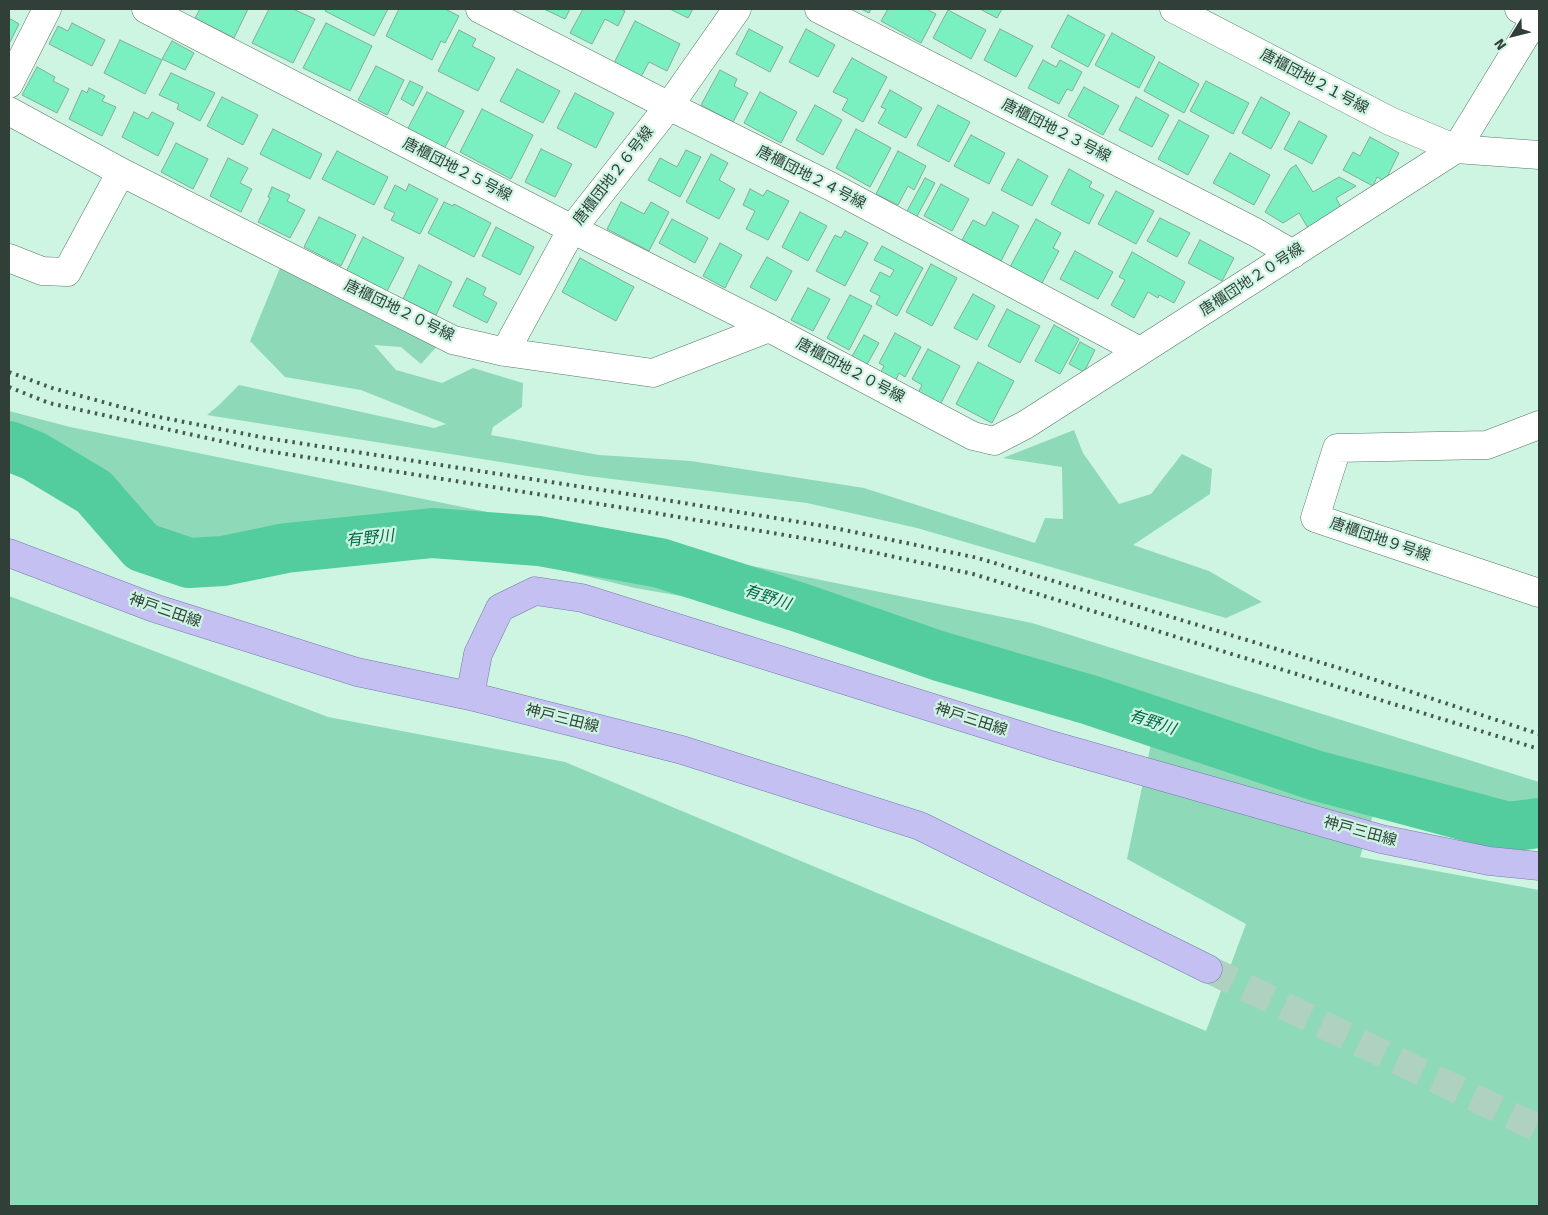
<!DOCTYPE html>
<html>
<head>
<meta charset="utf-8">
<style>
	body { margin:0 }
	#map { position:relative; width:1548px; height:1215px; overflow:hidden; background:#cdf5e2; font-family:Signika,sans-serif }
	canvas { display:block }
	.frame { position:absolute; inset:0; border:10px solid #303f38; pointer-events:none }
	.north { position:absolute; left:1488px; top:10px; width:50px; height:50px; -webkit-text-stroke:4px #cdf5e2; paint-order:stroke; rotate:234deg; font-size:14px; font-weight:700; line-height:20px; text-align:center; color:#303f38 }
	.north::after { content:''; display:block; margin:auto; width:18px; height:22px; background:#303f38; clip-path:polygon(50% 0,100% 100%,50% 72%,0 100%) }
</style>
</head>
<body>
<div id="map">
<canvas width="1548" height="1215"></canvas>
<div class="frame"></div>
<div class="north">N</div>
</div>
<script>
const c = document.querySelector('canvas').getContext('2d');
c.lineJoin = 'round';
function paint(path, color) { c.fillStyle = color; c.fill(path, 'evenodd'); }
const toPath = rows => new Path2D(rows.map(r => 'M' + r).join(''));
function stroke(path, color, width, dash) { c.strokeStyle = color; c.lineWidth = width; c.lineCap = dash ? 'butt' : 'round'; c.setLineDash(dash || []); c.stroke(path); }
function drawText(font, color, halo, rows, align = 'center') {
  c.font = font + ' Signika,"Noto Sans JP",sans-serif'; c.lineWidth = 4.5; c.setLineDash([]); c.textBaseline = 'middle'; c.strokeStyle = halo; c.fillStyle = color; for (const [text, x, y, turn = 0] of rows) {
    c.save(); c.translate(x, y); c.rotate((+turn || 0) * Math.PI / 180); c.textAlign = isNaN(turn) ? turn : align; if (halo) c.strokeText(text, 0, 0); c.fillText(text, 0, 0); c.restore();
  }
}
paint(toPath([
	[284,258,439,344,421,364,401,347,374,345,396,370,442,383,473,368,523,383,522,407,493,427,491,435,599,455,691,461,864,488,1035,543,1045,518,1063,519,1062,467,1003,458,1074,430,1083,453,1119,504,1151,494,1182,454,1212,469,1210,494,1133,545,1209,571,1262,602,1226,618,917,528,807,503,588,476,207,415,219,405,239,385,434,428,446,424,361,390,285,377,250,341],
	[9,411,70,427,1032,623,1539,782,1539,828,1378,798,1360,857,1539,890,1539,1206,9,1206,9,596,328,717,565,762,1206,1031,1246,924,1127,859,1151,744,704,600,635,588,512,558,378,551,227,573,211,585,163,576,131,555,84,506,27,464,9,458]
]), '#8dd9b8');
stroke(toPath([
	[9,446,34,456,94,492,142,547,189,563,223,561,286,548,433,533,539,541,660,563,801,608,939,656,1090,700,1314,775,1508,827,1539,823]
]), '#53cc9e', 50);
const building = toPath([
	[200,9,248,9,234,38,195,18,200,9],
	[269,9,293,9,315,19,293,63,252,43,269,9],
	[326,9,388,9,374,36,325,11,326,9],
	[399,9,445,9,459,16,445,43,441,41,432,60,386,36,399,9],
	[544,9,570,9,565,19,544,9],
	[583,9,620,9,625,11,618,26,605,19,592,44,570,33,583,9],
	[670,9,693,9,688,18,670,9],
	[861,9,871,9,869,13,861,9],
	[888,9,926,9,936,14,921,43,881,21,888,9],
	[980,9,1002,9,997,18,980,9],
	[948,10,986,30,971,59,933,38,948,10],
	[1068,15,1105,35,1088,67,1051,47,1068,15],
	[9,18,19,24,9,44,9,18],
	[635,21,680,44,667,71,649,62,640,79,613,65,635,21],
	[72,23,105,40,92,66,49,44,58,26,68,31,72,23],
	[326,23,372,46,350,91,303,68,326,23],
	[749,29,783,47,770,72,736,54,749,29],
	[806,29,835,45,818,77,789,62,806,29],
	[1000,29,1033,46,1016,77,984,60,1000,29],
	[459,30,476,39,472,46,495,58,478,91,438,71,459,30],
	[1112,33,1155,57,1139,88,1095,65,1112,33],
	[120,40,162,60,145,94,104,73,120,40],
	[172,41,194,53,185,70,162,59,172,41],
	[852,58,887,77,863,122,842,110,848,99,833,92,852,58],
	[1043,60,1056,67,1060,60,1082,72,1072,91,1067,89,1059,104,1028,88,1043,60],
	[1159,62,1199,84,1184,113,1144,91,1159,62],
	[376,66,404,80,387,115,358,100,376,66],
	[37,67,55,77,53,81,69,89,57,113,22,95,37,67],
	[517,69,560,91,543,123,500,101,517,69],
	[720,70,737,79,734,86,748,93,733,122,701,105,720,70],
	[171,73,215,93,200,121,177,109,179,104,159,95,171,73],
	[410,81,423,87,413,106,401,99,410,81],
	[1206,81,1249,103,1233,134,1190,111,1206,81],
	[1084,87,1119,106,1103,135,1068,116,1084,87],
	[89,88,105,96,102,101,116,107,102,136,69,119,82,90,87,93,89,88],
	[890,90,922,108,906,138,878,123,886,109,881,107,890,90],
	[427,92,464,111,444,149,407,130,427,92],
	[760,92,797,112,781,143,744,123,760,92],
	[575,93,614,113,596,148,557,128,575,93],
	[222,97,258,115,243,145,207,126,222,97],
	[1136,97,1169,115,1152,147,1119,130,1136,97],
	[1261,97,1290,113,1271,149,1242,133,1261,97],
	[815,105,842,120,823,155,796,140,815,105],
	[938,105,970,122,949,162,917,145,938,105],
	[482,109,533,135,511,179,460,152,482,109],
	[134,112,148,119,152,112,174,123,158,156,122,137,134,112],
	[1179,120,1209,136,1188,175,1158,159,1179,120],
	[1299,121,1327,136,1312,164,1284,149,1299,121],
	[273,129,322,154,310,179,260,154,273,129],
	[856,129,891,148,870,187,836,168,856,129],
	[971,135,1005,153,989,184,954,166,971,135],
	[1370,137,1399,153,1385,181,1377,177,1373,186,1343,170,1353,152,1360,156,1370,137],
	[176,143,208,159,193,189,161,172,176,143],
	[541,149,572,164,555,197,525,182,541,149],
	[686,150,701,157,680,197,648,180,660,158,677,167,686,150],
	[337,151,388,177,374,205,322,179,337,151],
	[898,151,926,166,914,190,908,186,898,205,876,194,898,151],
	[1230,153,1270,175,1254,205,1213,183,1230,153],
	[711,154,728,163,719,180,735,189,719,219,686,202,711,154],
	[228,158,248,168,240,183,252,189,241,212,210,196,228,158],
	[1018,159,1048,176,1032,206,1001,190,1018,159],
	[1296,165,1313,192,1339,177,1356,186,1336,198,1341,207,1308,228,1299,213,1283,223,1265,212,1290,169,1296,165],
	[1069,169,1092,182,1089,187,1104,195,1089,224,1051,204,1069,169],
	[925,178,935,183,916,218,906,213,925,178],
	[409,184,438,199,420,234,391,220,395,213,384,208,395,185,406,191,409,184],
	[941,184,969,199,952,231,924,216,941,184],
	[272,187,290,195,287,201,305,210,290,238,258,222,270,198,268,197,272,187],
	[750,189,763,196,767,190,789,201,768,240,746,229,755,211,743,205,750,189],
	[1116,191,1154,211,1136,244,1098,224,1116,191],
	[444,202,453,206,454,204,491,223,474,257,428,233,444,202],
	[621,202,644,214,651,202,669,212,649,251,607,229,621,202],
	[800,212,827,226,808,261,782,247,800,212],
	[993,212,1019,226,1001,261,962,240,973,220,985,226,993,212],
	[319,217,356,235,341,266,304,247,319,217],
	[1160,218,1190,233,1177,257,1147,241,1160,218],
	[672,219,708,238,695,263,659,243,672,219],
	[1036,219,1061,233,1053,248,1059,251,1042,283,1010,267,1036,219],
	[496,227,534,247,520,275,482,256,496,227],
	[845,231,868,243,845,286,816,271,835,235,841,238,845,231],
	[363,237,404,258,386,293,346,272,363,237],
	[1200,240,1234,258,1222,281,1188,263,1200,240],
	[720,243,742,255,725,288,703,276,720,243],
	[882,246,923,268,897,316,876,304,880,296,870,291,880,272,890,277,894,270,874,260,882,246],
	[1075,251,1113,272,1098,299,1060,279,1075,251],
	[1132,252,1185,282,1174,303,1159,295,1158,298,1148,292,1134,318,1111,305,1125,280,1119,277,1132,252],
	[767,257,792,271,776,301,750,287,767,257],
	[580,258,634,287,616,321,562,292,580,258],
	[931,264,957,278,932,326,906,312,931,264],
	[419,265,452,282,436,315,403,299,419,265],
	[467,278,486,288,483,295,497,303,487,323,453,306,467,278],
	[808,288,830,299,813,331,791,320,808,288],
	[973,294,995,306,977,340,954,328,973,294],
	[850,295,872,306,849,350,827,338,850,295],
	[1007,309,1040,326,1020,363,988,346,1007,309],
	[1054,325,1079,339,1060,374,1035,361,1054,325],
	[895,333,921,347,905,377,899,373,895,382,880,374,884,366,879,363,895,333],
	[864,335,879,343,865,368,850,360,864,335],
	[1080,342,1095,350,1084,372,1069,364,1080,342],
	[928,349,960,366,940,405,918,393,922,385,912,379,928,349],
	[978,362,1014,381,992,423,956,404,978,362]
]);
paint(building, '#7af0c0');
stroke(building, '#85ab99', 1);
stroke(toPath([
	[1208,969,1539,1129]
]), '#aed1c0', 28, [28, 14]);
const street = toPath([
	[146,9,572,229,769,328],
	[480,9,669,106,830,186,1140,351],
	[819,9,1255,232,1293,254],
	[1174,9,1390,121,1456,149,1536,18,1519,9],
	[9,84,47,9],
	[9,111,121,172,453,340,505,352,653,373,769,328,973,436,994,441,1025,425,1456,149,1539,155],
	[9,258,42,271,67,272,121,172],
	[505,352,572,229,669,106,737,9],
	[1539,425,1487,445,1337,448,1315,518,1539,593]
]);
const primary = toPath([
	[9,553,154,608,357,672,470,696,682,750,920,826,1208,969],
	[470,696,478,654,500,608,535,591,582,598,1051,745,1381,839,1489,861,1539,866]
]);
stroke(street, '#547968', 29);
stroke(primary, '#7878ac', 29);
stroke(street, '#fff', 28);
stroke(primary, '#c5c0f2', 28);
stroke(toPath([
	[9,372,52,388,154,416,266,438,641,496,830,527,978,558,1342,669,1539,734],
	[9,387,49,403,261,450,637,510,826,542,973,574,1539,749]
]), '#465950', 4, [2.5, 5]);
drawText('15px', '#303f38', '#cdf5e2', [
	["唐櫃団地２１号線",1314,82,28],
	["唐櫃団地２３号線",1056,131,27],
	["唐櫃団地２５号線",457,170,27],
	["唐櫃団地２６号線",614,176,-52],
	["唐櫃団地２４号線",811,178,27],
	["唐櫃団地２０号線",1252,280,-33],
	["唐櫃団地２０号線",399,311,26],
	["唐櫃団地２０号線",850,371,28],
	["唐櫃団地９号線",1380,540,19],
	["神戸三田線",165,611,19],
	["神戸三田線",562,719,14],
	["神戸三田線",971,720,18],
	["神戸三田線",1360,832,15]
]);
drawText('italic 16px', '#006648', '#cdf5e2', [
	["有野川",370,539,-6],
	["有野川",767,598,18],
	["有野川",1152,723,18]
]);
</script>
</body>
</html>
